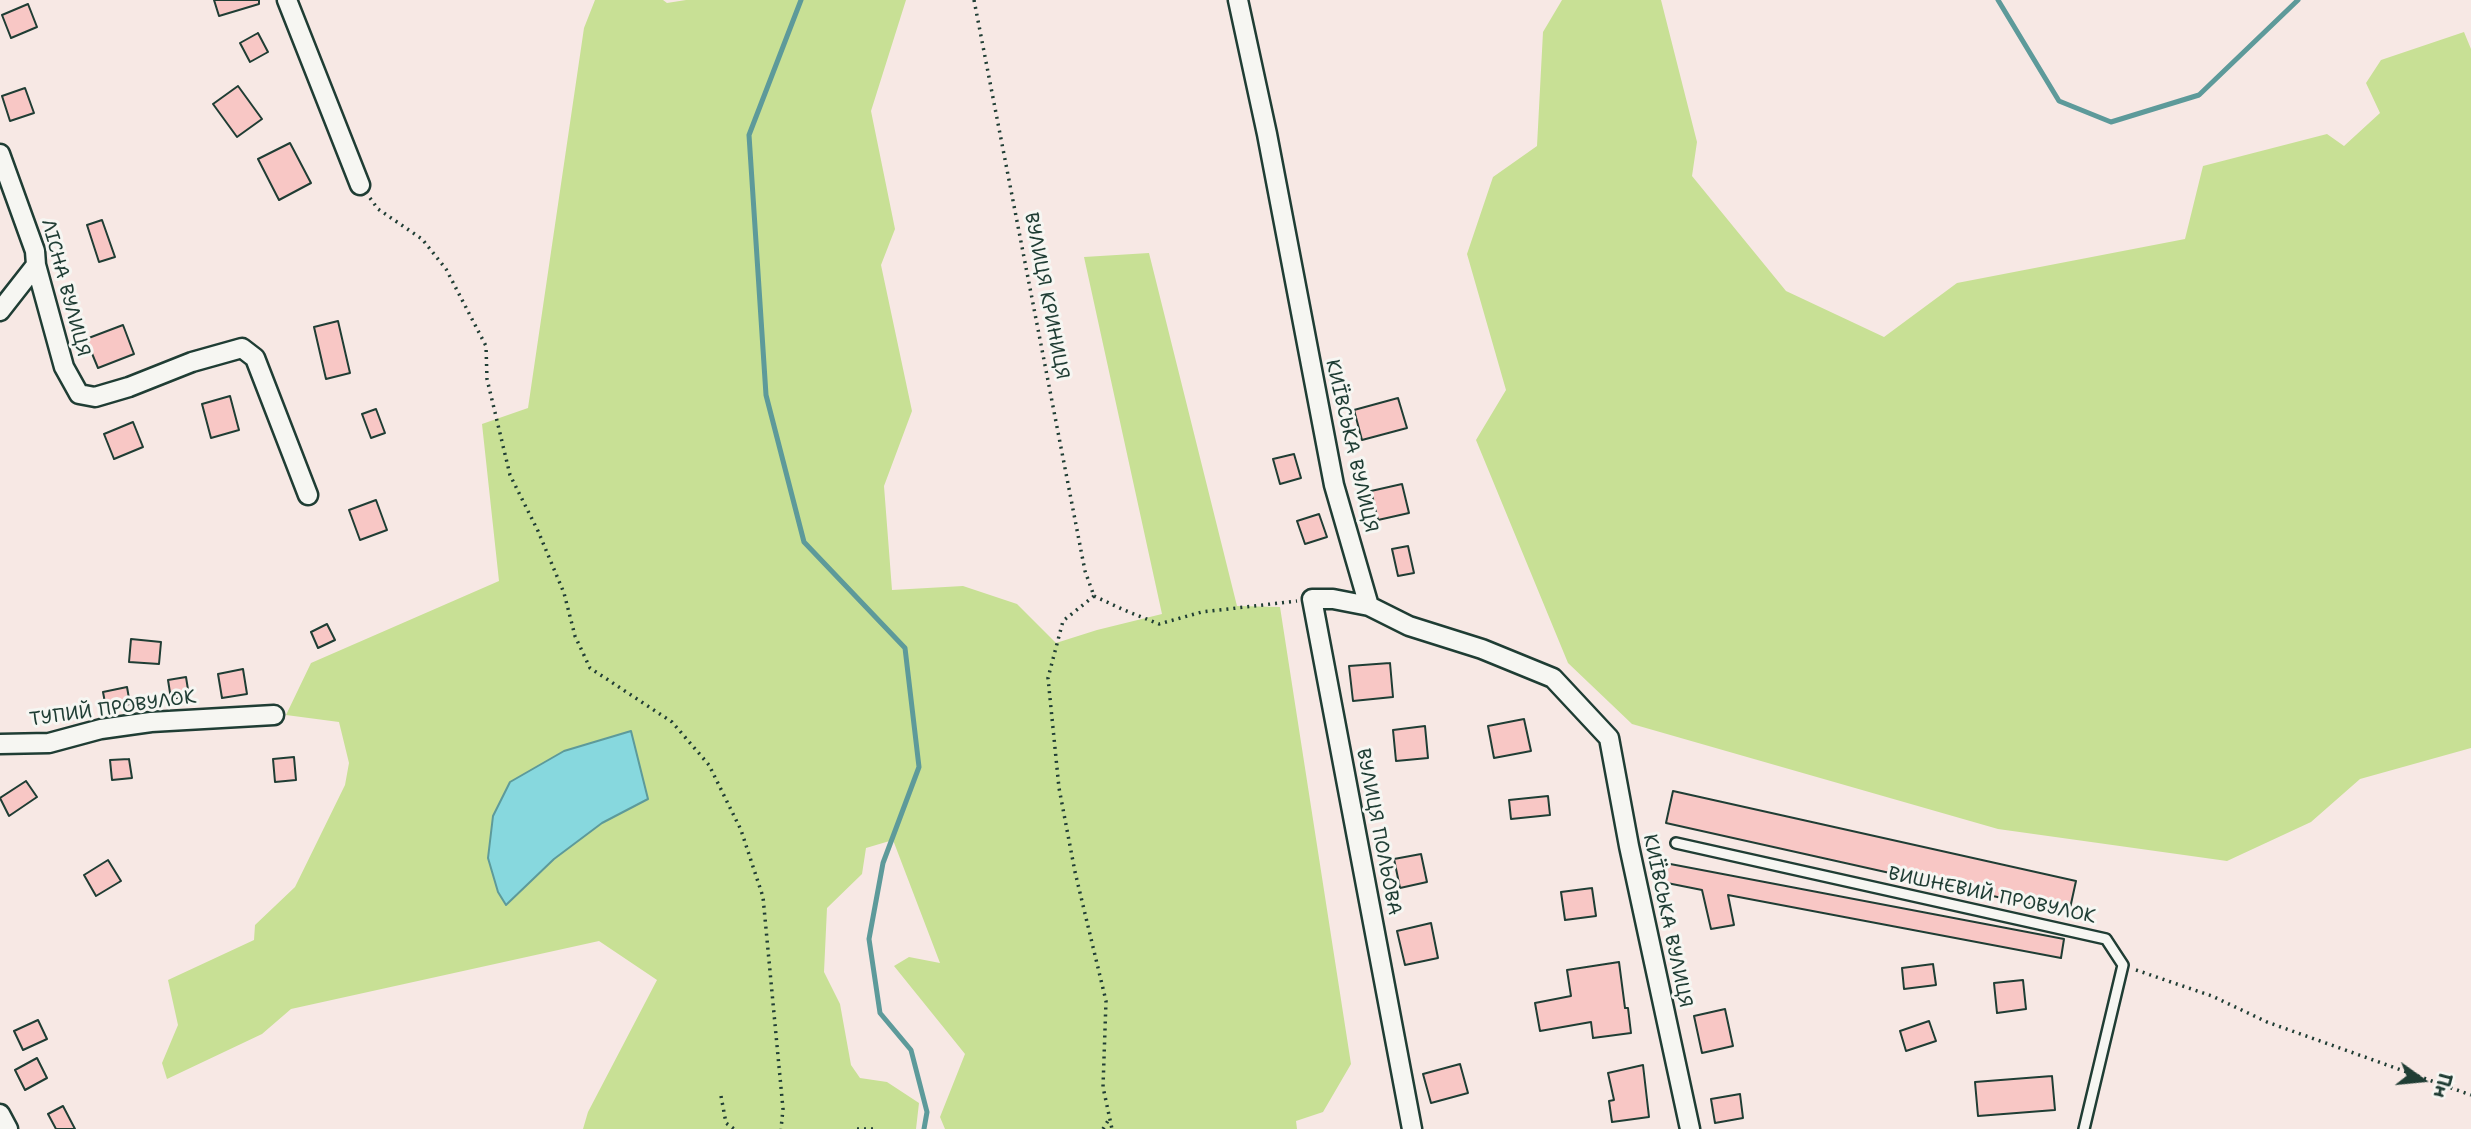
<!DOCTYPE html>
<html>
<head>
<meta charset="utf-8">
<style>
	body { margin:0 }
	#map { position:relative; width:2471px; height:1129px; overflow:hidden; background:#f7e8e4; font-family:"Shantell Sans",sans-serif }
	canvas { display:block }
	.north { position:absolute; left:2387px; top:1045px; width:70px; height:70px; -webkit-text-stroke:5px #f6f6f2; paint-order:stroke; rotate:105deg; font-size:19px; font-weight:700; line-height:28px; text-align:center; color:#1f3d34 }
	.north::after { content:''; display:block; margin:auto; width:24px; height:32px; background:#1f3d34; clip-path:polygon(50% 0,100% 100%,50% 72%,0 100%) }
</style>
</head>
<body>
<div id="map">
<canvas width="2471" height="1129"></canvas>
<div class="north">Пн</div>
</div>
<script>
const c = document.querySelector('canvas').getContext('2d');
c.lineJoin = 'round';
function paint(path, color) { c.fillStyle = color; c.fill(path, 'evenodd'); }
const toPath = rows => new Path2D(rows.map(r => 'M' + r).join(''));
function stroke(path, color, width, dash) { c.strokeStyle = color; c.lineWidth = width; c.lineCap = dash ? 'butt' : 'round'; c.setLineDash(dash || []); c.stroke(path); }
function drawText(font, color, halo, rows, align = 'center') {
  c.font = font + ' "Shantell Sans",sans-serif'; c.lineWidth = 6; c.setLineDash([]); c.textBaseline = 'middle'; c.strokeStyle = halo; c.fillStyle = color; for (const [text, x, y, turn = 0] of rows) {
    c.save(); c.translate(x, y); c.rotate((+turn || 0) * Math.PI / 180); c.textAlign = isNaN(turn) ? turn : align; if (halo) c.strokeText(text, 0, 0); c.fillText(text, 0, 0); c.restore();
  }
}
paint(toPath([
	[595,0,663,0,667,3,686,0,906,0,871,111,895,229,881,265,912,411,884,486,892,590,963,586,1017,604,1056,643,1097,630,1162,614,1084,257,1149,253,1237,606,1280,607,1351,1064,1323,1112,1296,1121,1297,1129,945,1129,940,1117,965,1054,894,966,909,957,940,963,893,840,866,848,862,874,827,908,824,972,840,1004,851,1065,860,1078,887,1082,919,1103,916,1129,583,1129,588,1112,657,980,599,941,291,1009,262,1034,167,1079,162,1063,178,1025,168,980,254,940,255,925,295,887,345,785,349,763,339,722,286,715,311,663,499,581,482,424,528,408,584,28],
	[1562,0,1661,0,1697,142,1692,176,1786,291,1884,337,1957,283,2185,239,2203,166,2327,134,2344,146,2380,113,2366,83,2381,60,2464,32,2471,49,2471,748,2360,779,2311,822,2227,861,1998,829,1632,724,1568,663,1476,440,1506,390,1467,254,1493,177,1537,146,1543,32]
]), '#c8e095');
const water = toPath([
	[631,731,648,799,602,823,554,859,506,905,498,892,488,858,493,816,510,782,564,751,631,731]
]);
paint(water, '#87d8de');
stroke(water, '#5d9a9a', 2);
stroke(toPath([
	[801,0,749,135,766,395,804,542,905,648,919,767,883,863,869,939,880,1013,911,1050,927,1112,924,1129],
	[1998,0,2059,101,2111,122,2199,95,2298,0]
]), '#5d9a9a', 5);
const building = toPath([
	[214,0,259,0,259,4,219,16,214,0],
	[28,4,37,27,11,38,2,15,28,4],
	[258,33,268,52,250,62,240,43,258,33],
	[238,86,262,119,237,137,213,104,238,86],
	[25,88,34,113,10,121,2,96,25,88],
	[290,143,311,183,279,200,258,159,290,143],
	[102,220,115,257,99,262,87,225,102,220],
	[338,321,350,373,326,379,314,327,338,321],
	[123,325,134,354,98,368,86,339,123,325],
	[230,396,239,430,211,438,202,404,230,396],
	[1398,398,1407,428,1362,440,1354,410,1398,398],
	[376,409,385,433,371,438,362,414,376,409],
	[133,422,143,447,114,459,104,434,133,422],
	[1294,454,1301,478,1280,484,1273,459,1294,454],
	[1402,484,1409,513,1378,520,1371,491,1402,484],
	[376,500,387,530,360,540,349,510,376,500],
	[1319,514,1327,537,1305,544,1297,521,1319,514],
	[1408,546,1414,573,1398,576,1392,549,1408,546],
	[327,624,335,640,318,648,311,632,327,624],
	[131,639,161,642,159,664,129,662,131,639],
	[1390,663,1393,697,1353,701,1349,666,1390,663],
	[243,669,247,694,222,698,218,674,243,669],
	[186,677,189,696,171,699,168,680,186,677],
	[127,687,130,704,106,708,103,692,127,687],
	[1524,719,1531,751,1494,758,1488,726,1524,719],
	[1425,726,1428,758,1396,761,1393,730,1425,726],
	[294,757,296,780,275,782,273,759,294,757],
	[129,759,132,778,112,780,110,760,129,759],
	[26,781,37,797,9,816,0,798,26,781],
	[1673,791,2076,881,2069,913,1666,823,1673,791],
	[1548,796,1550,815,1511,819,1509,800,1548,796],
	[1421,854,1427,882,1400,888,1394,859,1421,854],
	[108,860,121,881,96,896,84,875,108,860],
	[1665,863,2064,939,2061,958,1728,895,1734,925,1711,929,1702,890,1662,882,1665,863],
	[1592,888,1596,916,1565,920,1561,892,1592,888],
	[1431,923,1438,958,1405,965,1397,931,1431,923],
	[1619,962,1625,1008,1628,1008,1631,1033,1593,1038,1591,1022,1540,1031,1535,1003,1571,996,1567,970,1619,962],
	[1933,964,1936,985,1904,989,1902,968,1933,964],
	[2023,980,2026,1009,1997,1013,1994,983,2023,980],
	[1725,1009,1733,1046,1702,1053,1694,1016,1725,1009],
	[38,1020,47,1039,23,1050,14,1031,38,1020],
	[1929,1021,1936,1041,1906,1051,1900,1031,1929,1021],
	[37,1058,47,1078,25,1090,15,1070,37,1058],
	[1460,1064,1468,1093,1431,1103,1423,1074,1460,1064],
	[1643,1065,1649,1117,1612,1122,1609,1101,1614,1100,1608,1073,1643,1065],
	[2052,1076,2055,1110,1978,1116,1975,1082,2052,1076],
	[1740,1094,1743,1118,1715,1123,1711,1099,1740,1094],
	[63,1106,75,1129,56,1129,48,1114,63,1106]
]);
paint(building, '#f8c7c5');
stroke(building, '#1f3d34', 2);
const service = toPath([
	[1676,843,2106,939,2123,965,2084,1129]
]);
const minor = toPath([
	[287,0,360,185],
	[1238,0,1267,134,1334,485,1369,606,1409,626,1482,649,1553,678,1609,738,1629,846,1690,1129],
	[0,154,35,251,36,265,64,367,79,394,95,397,129,387,192,362,242,348,255,358,308,495],
	[0,311,36,265],
	[1369,606,1333,599,1312,599,1412,1129],
	[0,744,49,743,101,729,151,722,274,715],
	[0,1114,8,1129]
]);
stroke(service, '#1f3d34', 14);
stroke(minor, '#1f3d34', 23);
stroke(toPath([
	[974,0,1085,571,1094,596],
	[370,198,378,209,422,239,446,269,486,346,487,379,510,475,538,531,564,593,575,636,590,668,672,722,709,765,741,830,763,897,783,1109,781,1129],
	[1094,596,1063,621,1048,678,1059,788,1075,872,1106,1001,1103,1087,1112,1129],
	[1094,596,1124,610,1159,624,1202,612,1297,601],
	[2136,970,2212,996,2267,1022,2471,1095],
	[721,1096,726,1123,734,1129],
	[857,1129,874,1129],
	[1103,1129,1109,1119]
]), '#1f3d34', 3.5, [2, 5]);
stroke(service, '#f6f6f2', 9);
stroke(minor, '#f6f6f2', 18);
drawText('19px', '#1f3d34', '#f6f6f2', [
	["ЛІСНА ВУЛИЦЯ",65,288,75],
	["ВУЛИЦЯ КРИНИЦЯ",1046,296,79],
	["КИЇВСЬКА ВУЛИЦЯ",1351,446,77],
	["ТУПИЙ ПРОВУЛОК",113,709,-8],
	["ВУЛИЦЯ ПОЛЬОВА",1378,832,79],
	["ВИШНЕВИЙ ПРОВУЛОК",1992,896,12],
	["КИЇВСЬКА ВУЛИЦЯ",1667,921,78]
]);
</script>
</body>
</html>
